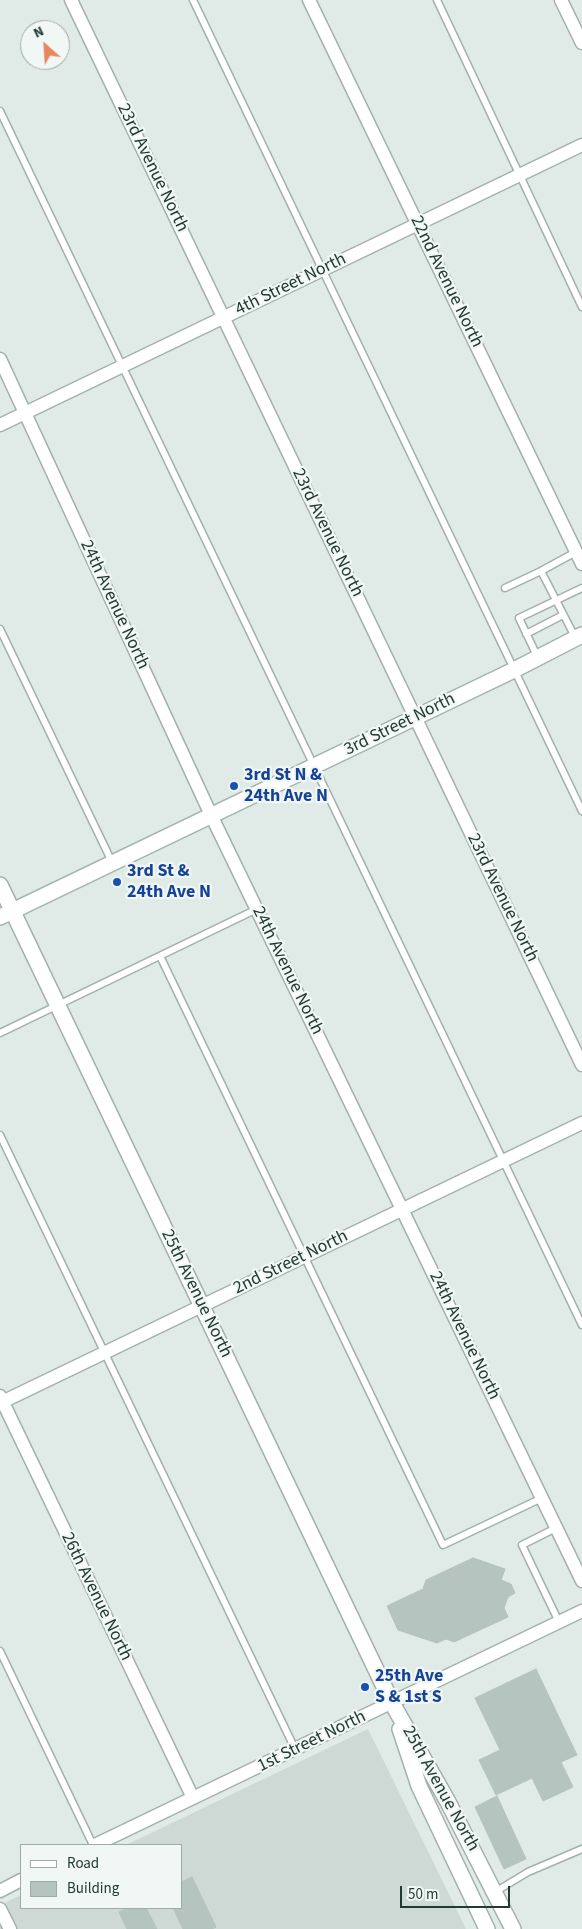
<!DOCTYPE html>
<html>
<head>
<meta charset="utf-8">
<style>
	body { margin:0 }
	#map { position:relative; width:582px; height:1929px; overflow:hidden; background:#e0eae6; font-family:"Source Sans 3",sans-serif }
	canvas { display:block }
	.legend { position:absolute; left:20px; top:1844px; width:162px; height:65px; box-sizing:border-box; background:#f0f7f4; border:1px solid #9eaba7; margin:0; padding:6px 9px; list-style:none; font-size:15px; color:#223934 }
	.legend li { display:flex; align-items:center; gap:10px; height:25px }
	.legend b { width:25px; border:1px solid #9eaba7 }
	.north { position:absolute; left:20px; top:20px; width:50px; height:50px; box-sizing:border-box; background:#f0f7f4; border:1px solid #9eaba7; border-radius:50%; rotate:334deg; font-size:14px; font-weight:700; line-height:20px; text-align:center; color:#223934 }
	.north::after { content:''; display:block; margin:auto; width:18px; height:22px; background:#e78761; clip-path:polygon(50% 0,100% 100%,50% 72%,0 100%) }
	.scale { position:absolute; left:400px; top:1886px; width:110px; height:22px; box-sizing:border-box; border:2px solid #223934; border-top:0; padding-left:6px; font-size:15px; line-height:18px; white-space:nowrap; color:#223934; -webkit-text-stroke:4px #f0f7f4; paint-order:stroke }
</style>
</head>
<body>
<div id="map">
<canvas width="582" height="1929"></canvas>
<ul class="legend">
<li><b style="height:6px;background:#fff"></b>Road</li>
<li><b style="height:14px;background:#b6c4bf"></b>Building</li>
</ul>
<div class="north">N</div>
<div class="scale">50 m</div>
</div>
<script>
const c = document.querySelector('canvas').getContext('2d');
c.lineJoin = 'round';
function paint(path, color) { c.fillStyle = color; c.fill(path, 'evenodd'); }
const toPath = rows => new Path2D(rows.map(r => 'M' + r).join(''));
function stroke(path, color, width, dash) { c.strokeStyle = color; c.lineWidth = width; c.lineCap = dash ? 'butt' : 'round'; c.setLineDash(dash || []); c.stroke(path); }
function drawText(font, color, halo, rows, align = 'center') {
  c.font = font + ' "Source Sans 3",sans-serif'; c.lineWidth = 4.5; c.setLineDash([]); c.textBaseline = 'middle'; c.strokeStyle = halo; c.fillStyle = color; for (const [text, x, y, turn = 0] of rows) {
    c.save(); c.translate(x, y); c.rotate((+turn || 0) * Math.PI / 180); c.textAlign = isNaN(turn) ? turn : align; if (halo) c.strokeText(text, 0, 0); c.fillText(text, 0, 0); c.restore();
  }
}
paint(toPath([
	[368,1729,466,1929,0,1929,0,1905,21,1895,21,1908,181,1908,181,1845,126,1845]
]), '#ced9d5');
const building = toPath([
	[473,1558,505,1569,501,1580,511,1584,515,1593,508,1597,504,1608,508,1617,454,1642,446,1639,437,1643,398,1630,387,1606,423,1589,426,1580,473,1558],
	[536,1669,577,1755,561,1762,573,1787,543,1801,532,1778,496,1795,479,1760,500,1750,475,1698,536,1669],
	[497,1796,526,1859,504,1869,475,1807,497,1796],
	[192,1877,216,1927,212,1929,183,1929,173,1908,181,1908,181,1882,192,1877],
	[128,1908,146,1908,157,1929,127,1929,119,1912,128,1908]
]);
paint(building, '#b6c4bf');
stroke(building, '#b3c3bd', 1);
const service = toPath([
	[193,0,582,811],
	[437,0,582,307],
	[0,111,582,1325],
	[505,588,541,571],
	[0,629,112,862],
	[526,634,563,615],
	[575,637,541,571,576,552],
	[538,658,519,618,582,588],
	[160,956,443,1545,542,1498],
	[0,1033,257,909],
	[0,1135,295,1749],
	[556,1528,522,1545,559,1622],
	[0,1651,93,1845],
	[495,1892,528,1872,582,1849]
]);
const minor = toPath([
	[71,0,582,1065],
	[309,0,582,564],
	[561,0,582,43],
	[0,359,211,815,582,1581],
	[0,425,582,145],
	[0,1396,193,1798],
	[0,1403,582,1123],
	[95,1845,582,1611],
	[0,1891,21,1880],
	[0,1909,10,1929]
]);
const tertiary = toPath([
	[0,885,392,1703,448,1802,513,1929],
	[400,1729,419,1786,487,1929]
]);
const secondary = toPath([
	[0,917,514,670,582,635]
]);
stroke(service, '#a3b1ad', 9);
stroke(minor, '#a3b1ad', 15);
stroke(tertiary, '#a3b1ad', 18);
stroke(secondary, '#a0b5ae', 18);
stroke(service, '#fff', 6);
stroke(minor, '#fff', 12);
stroke(tertiary, '#fff', 15);
stroke(secondary, '#fff', 15);
for (const [x, y, r, color] of [
	[234,786,5,"#1a4fb4"],
	[117,882,5,"#1a4fb4"],
	[365,1687,5,"#1a4fb4"]
]) { const dot = new Path2D(); dot.arc(x, y, r, 0, 2 * Math.PI); c.fillStyle = color; c.fill(dot); stroke(dot, '#f0f7f4', 2); }
drawText('18px', '#223934', '#f0f7f4', [
	["23rd Avenue North",152,168,64],
	["22nd Avenue North",446,282,64],
	["4th Street North",291,285,-26],
	["23rd Avenue North",327,533,64],
	["24th Avenue North",114,605,65],
	["3rd Street North",400,725,-26],
	["23rd Avenue North",502,898,64],
	["24th Avenue North",287,971,64],
	["2nd Street North",291,1263,-26],
	["25th Avenue North",196,1294,64],
	["24th Avenue North",464,1336,64],
	["26th Avenue North",96,1597,64],
	["1st Street North",312,1742,-26],
	["25th Avenue North",440,1789,61]
]);
drawText('bold 18px', '#164399', '#f0f7f4', [
	["3rd St N &",244,776],
	["24th Ave N",244,797],
	["3rd St &",127,872],
	["24th Ave N",127,893],
	["25th Ave",375,1677],
	["S & 1st S",375,1698]
], 'left');
</script>
</body>
</html>
